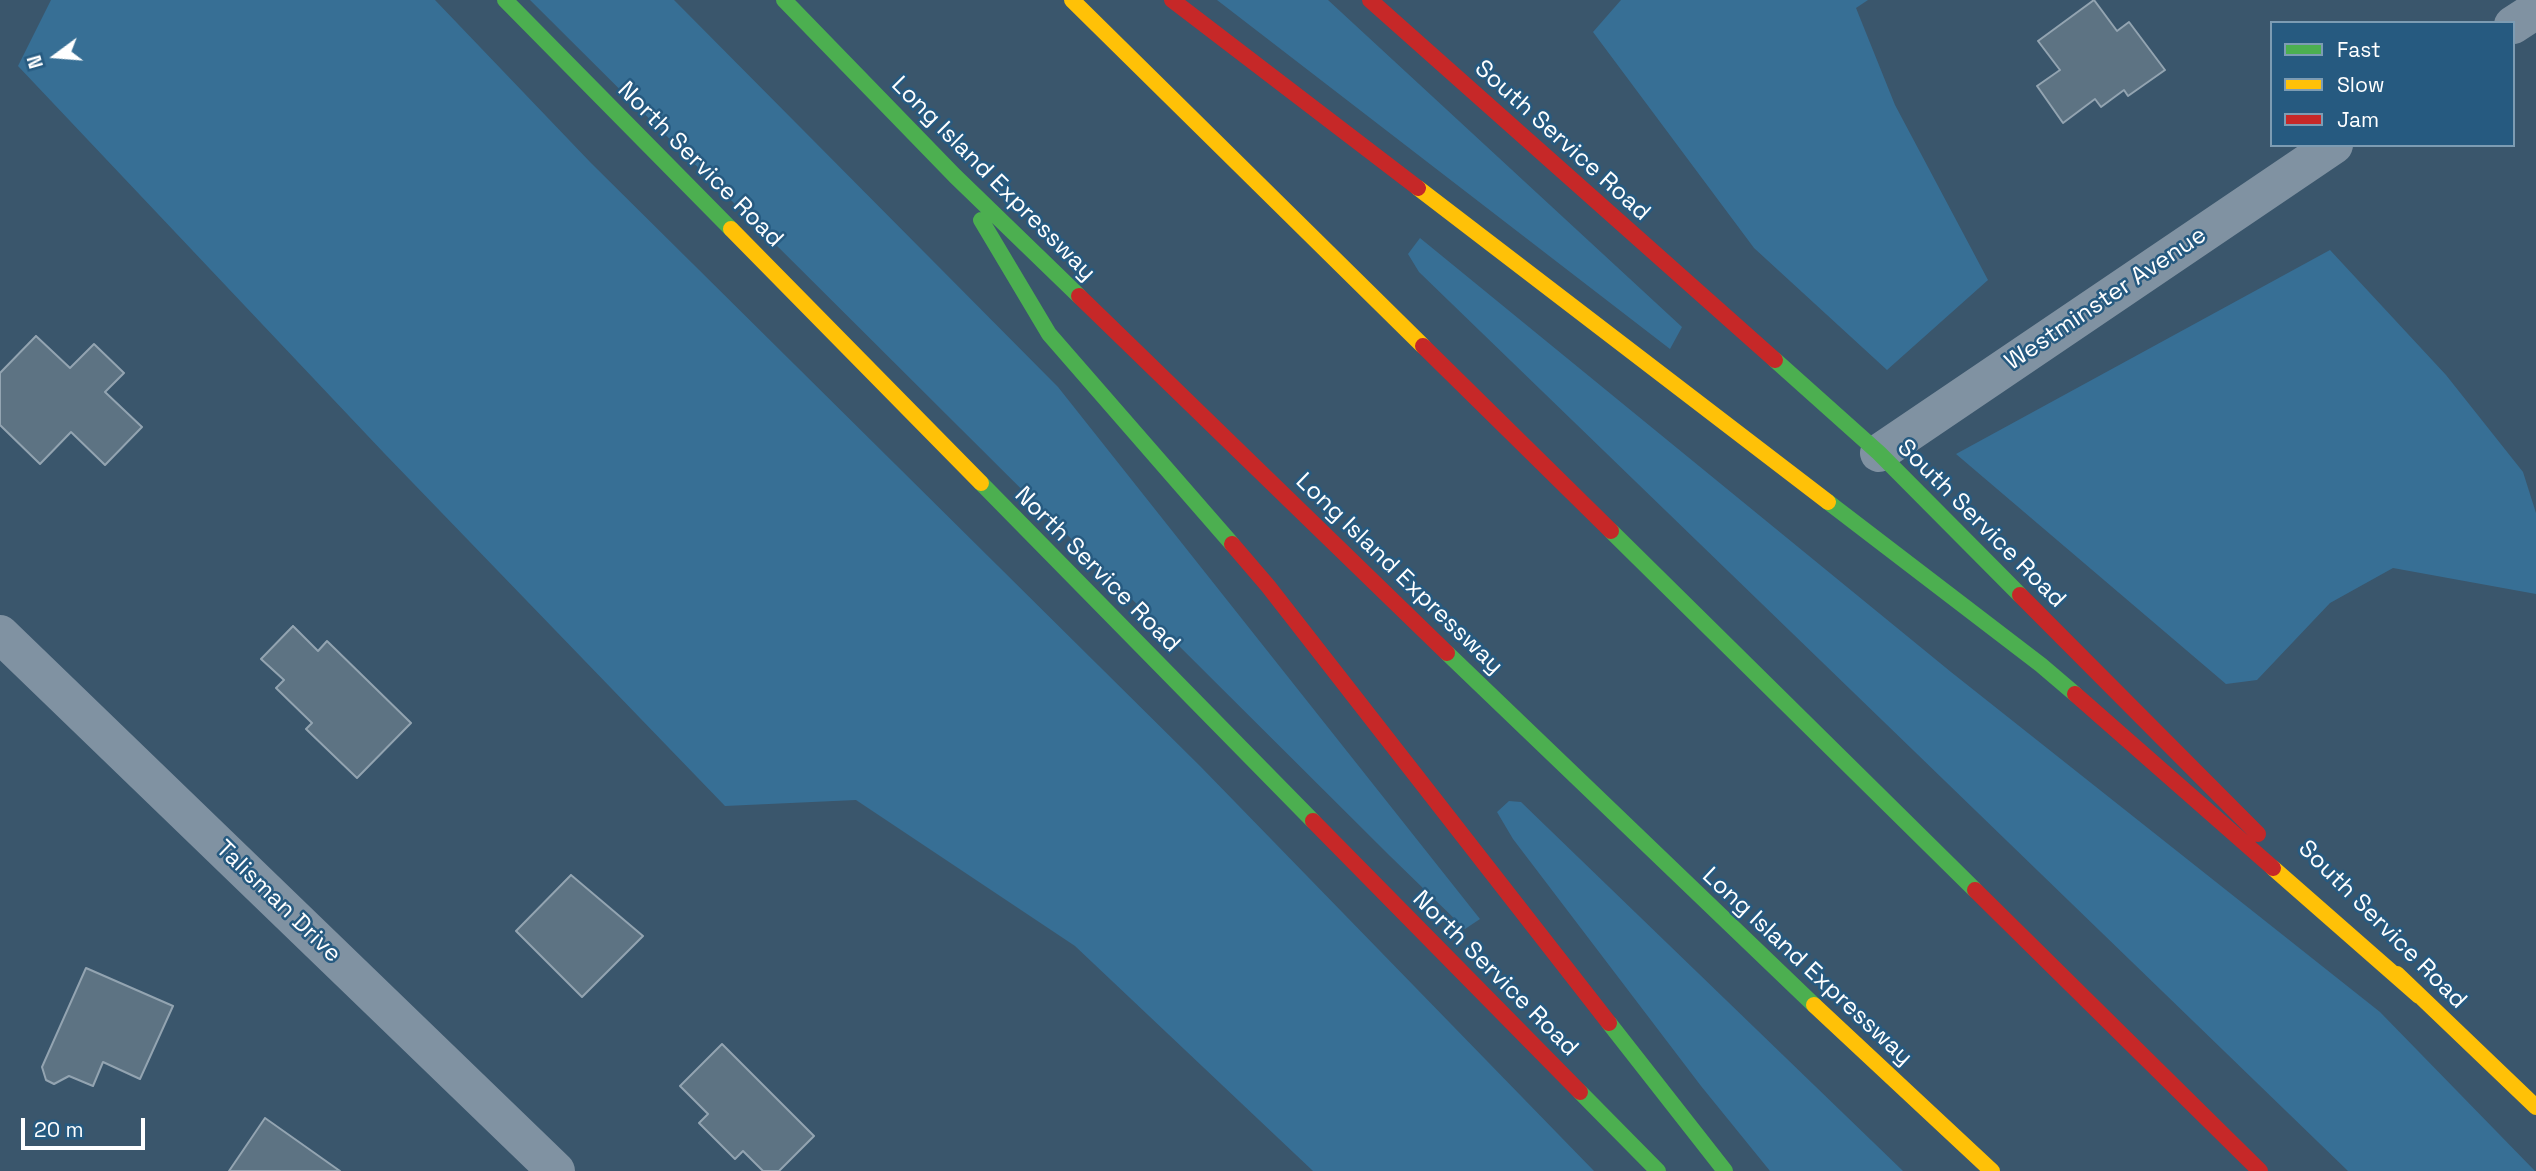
<!DOCTYPE html>
<html>
<head>
<meta charset="utf-8">
<style>
	body { margin:0 }
	#map { position:relative; width:2536px; height:1171px; overflow:hidden; background:#3a566c; font-family:"Space Grotesk",sans-serif }
	canvas { display:block }
	.legend { position:absolute; left:2270px; top:21px; width:245px; height:126px; box-sizing:border-box; background:#265a80; border:2px solid #7d9cb3; margin:0; padding:9px 12px; list-style:none; font-size:21px; color:#fff }
	.legend li { display:flex; align-items:center; gap:14px; height:35px }
	.legend b { width:35px; border:2px solid #7d9cb3 }
	.north { position:absolute; left:21px; top:21px; width:70px; height:70px; -webkit-text-stroke:5px #265a80; paint-order:stroke; rotate:254deg; font-size:19px; font-weight:700; line-height:28px; text-align:center; color:#fff }
	.north::after { content:''; display:block; margin:auto; width:24px; height:32px; background:#fff; clip-path:polygon(50% 0,100% 100%,50% 72%,0 100%) }
	.scale { position:absolute; left:21px; top:1118px; width:124px; height:32px; box-sizing:border-box; border:4px solid #fff; border-top:0; padding-left:9px; font-size:21px; line-height:24px; white-space:nowrap; color:#fff; -webkit-text-stroke:5px #265a80; paint-order:stroke }
</style>
</head>
<body>
<div id="map">
<canvas width="2536" height="1171"></canvas>
<ul class="legend">
<li><b style="height:9px;background:#4caf50"></b>Fast</li>
<li><b style="height:9px;background:#ffc107"></b>Slow</li>
<li><b style="height:9px;background:#c62828"></b>Jam</li>
</ul>
<div class="north">N</div>
<div class="scale">20 m</div>
</div>
<script>
const c = document.querySelector('canvas').getContext('2d');
c.lineJoin = 'round';
function paint(path, color) { c.fillStyle = color; c.fill(path, 'evenodd'); }
const toPath = rows => new Path2D(rows.map(r => 'M' + r).join(''));
function stroke(path, color, width, dash) { c.strokeStyle = color; c.lineWidth = width; c.lineCap = dash ? 'butt' : 'round'; c.setLineDash(dash || []); c.stroke(path); }
function drawText(font, color, halo, rows, align = 'center') {
  c.font = font + ' "Space Grotesk",sans-serif'; c.lineWidth = 5; c.setLineDash([]); c.textBaseline = 'middle'; c.strokeStyle = halo; c.fillStyle = color; for (const [text, x, y, turn = 0] of rows) {
    c.save(); c.translate(x, y); c.rotate((+turn || 0) * Math.PI / 180); c.textAlign = isNaN(turn) ? turn : align; if (halo) c.strokeText(text, 0, 0); c.fillText(text, 0, 0); c.restore();
  }
}
paint(toPath([
	[51,0,435,0,591,163,1200,766,1594,1171,1313,1171,1075,946,856,800,725,806,384,453,18,66],
	[530,0,674,0,1058,387,1480,919,1465,929,1390,856],
	[1217,0,1328,0,1682,327,1670,349],
	[1621,0,1868,0,1856,8,1895,105,1988,280,1887,370,1754,248,1593,32],
	[1420,238,1951,672,2380,1012,2535,1171,2348,1171,1419,272,1408,254],
	[2330,250,2446,375,2523,472,2536,513,2536,594,2393,568,2330,603,2257,680,2226,684,1956,454],
	[1509,801,1521,802,1903,1171,1770,1171,1701,1086,1513,839,1497,812]
]), '#376f95');
const building = toPath([
	[2094,0,2117,31,2129,22,2165,70,2128,96,2124,90,2101,107,2095,99,2063,123,2037,86,2060,70,2038,41,2094,0],
	[36,336,70,368,94,344,124,373,105,392,142,427,105,465,71,432,40,464,0,425,0,373,36,336],
	[293,626,318,651,327,641,411,723,357,778,306,729,312,723,276,688,284,680,261,659,293,626],
	[571,875,643,936,582,997,516,931,571,875],
	[86,968,173,1006,140,1079,103,1062,93,1086,69,1076,54,1084,46,1080,42,1067,86,968],
	[722,1044,814,1136,779,1171,763,1171,743,1151,735,1159,699,1123,708,1114,680,1086,722,1044],
	[265,1118,340,1171,229,1171,265,1118]
]);
paint(building, '#5d7383');
stroke(building, '#93a4b1', 2);
stroke(toPath([
	[2513,25,2536,10],
	[1879,453,2334,145],
	[0,634,556,1171]
]), '#8092a2', 38);
stroke(toPath([
	[505,0,731,229],
	[784,0,955,176,1079,296],
	[981,220,1049,334,1232,544],
	[1775,360,1879,453,2020,595],
	[981,483,1313,821],
	[1828,502,2041,665,2075,694],
	[1611,531,1975,890],
	[1447,653,1814,1005],
	[1609,1023,1725,1171],
	[1580,1092,1658,1171]
]), '#4caf50', 16);
stroke(toPath([
	[1072,0,1423,346],
	[1418,188,1828,502],
	[731,229,981,483],
	[2273,868,2419,996],
	[2397,974,2536,1107],
	[1814,1005,1992,1171]
]), '#ffc107', 16);
stroke(toPath([
	[1172,0,1418,188],
	[1370,0,1775,360],
	[1079,296,1447,653],
	[1423,346,1611,531],
	[1232,544,1268,586,1609,1023],
	[2020,595,2258,834],
	[2075,694,2273,868],
	[1313,821,1580,1092],
	[1975,890,2260,1171]
]), '#c62828', 16);
drawText('24px', '#fff', '#265a80', [
	["South Service Road",1562,141,42],
	["North Service Road",700,165,45],
	["Long Island Expressway",993,179,45],
	["Westminster Avenue",2106,299,-34],
	["South Service Road",1981,524,45],
	["North Service Road",1097,570,45],
	["Long Island Expressway",1399,574,44],
	["Talisman Drive",278,902,44],
	["South Service Road",2382,925,45],
	["Long Island Expressway",1807,967,43],
	["North Service Road",1495,974,45]
]);
</script>
</body>
</html>
